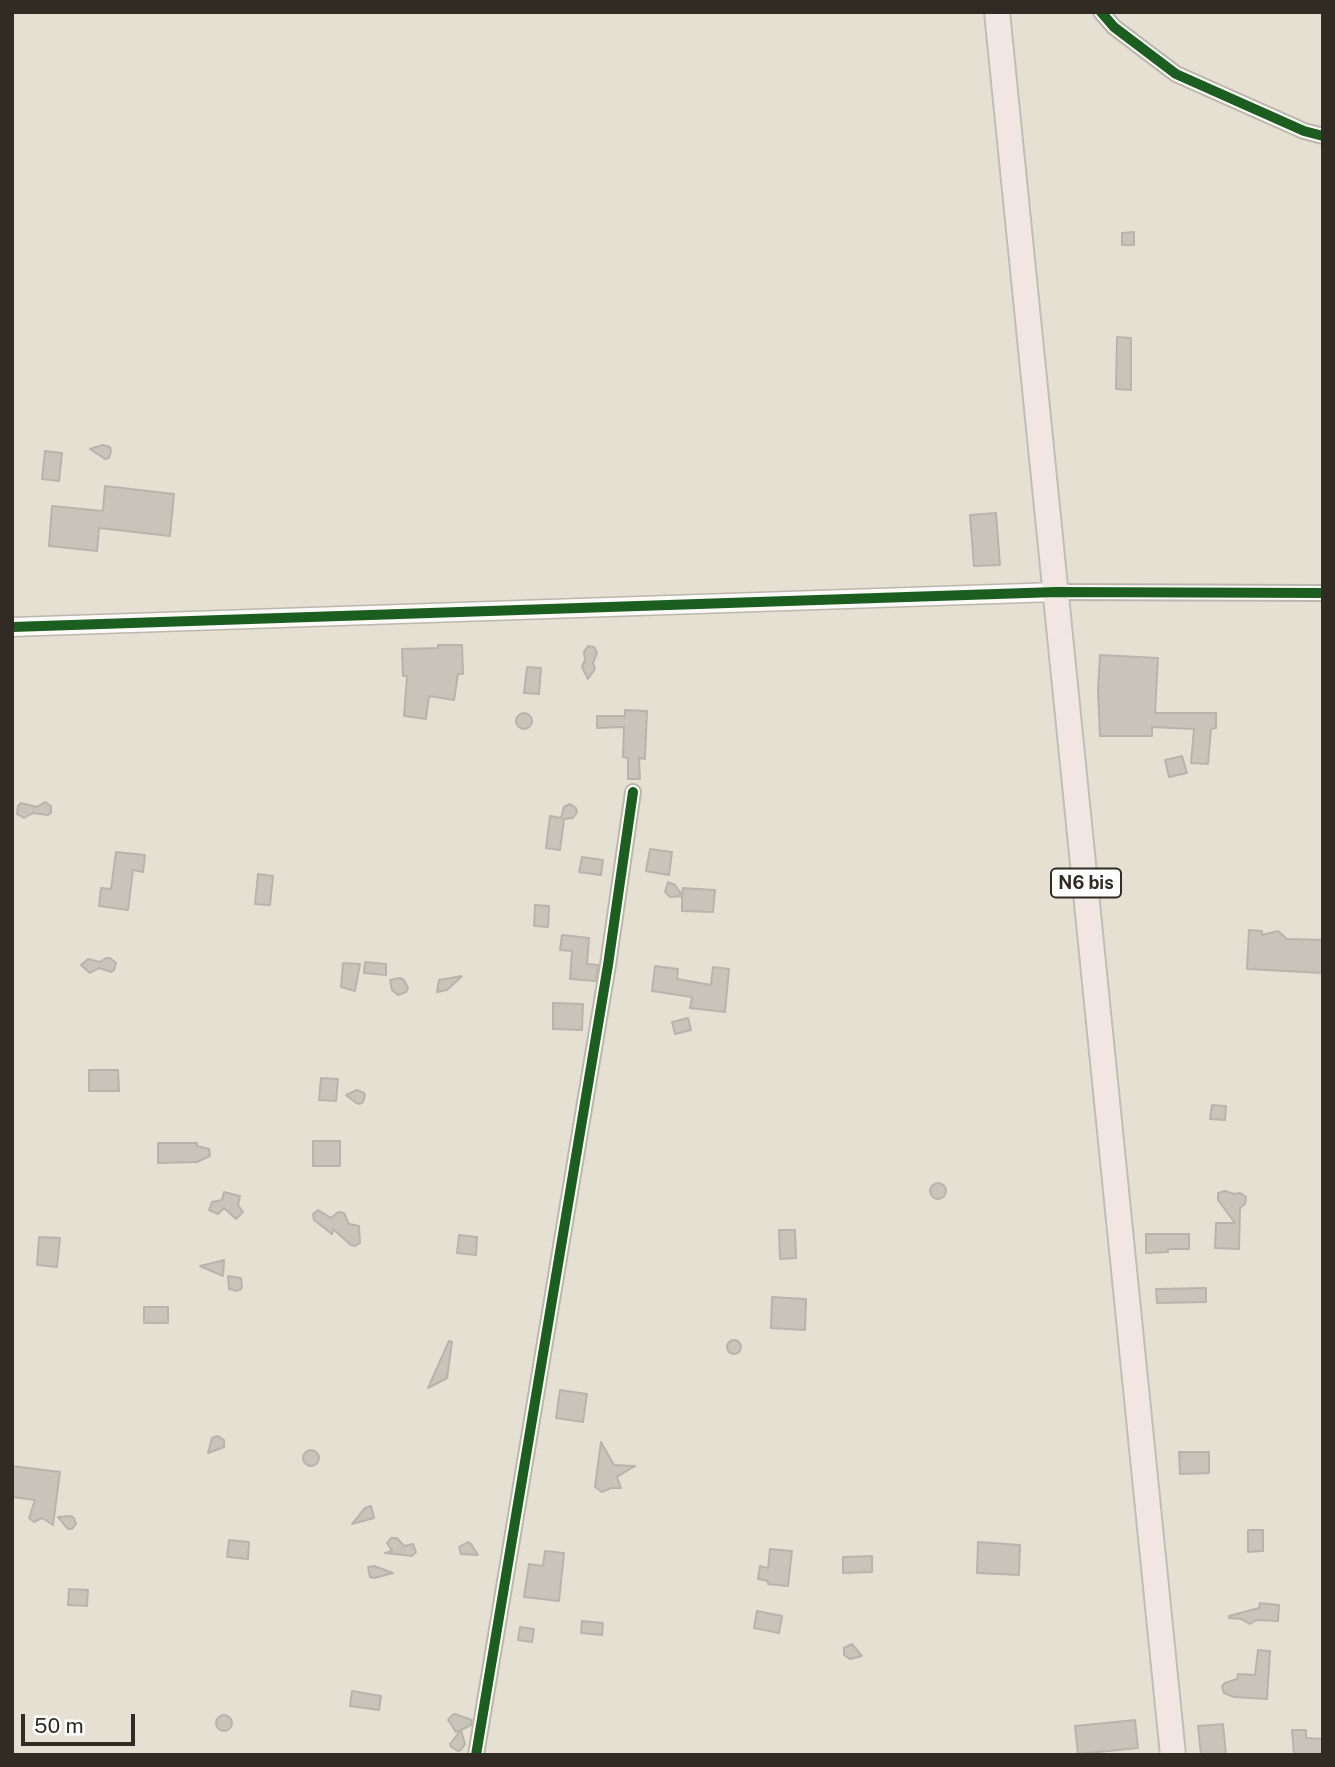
<!DOCTYPE html>
<html>
<head>
<meta charset="utf-8">
<style>
	body { margin:0 }
	#map { position:relative; width:1335px; height:1767px; overflow:hidden; background:#e6e0d3; font-family:"Public Sans",sans-serif }
	canvas { display:block }
	.frame { position:absolute; inset:0; border:14px solid #302c23; pointer-events:none }
	.scale { position:absolute; left:21px; top:1714px; width:114px; height:32px; box-sizing:border-box; border:4px solid #302c23; border-top:0; padding-left:9px; font-size:21px; line-height:24px; white-space:nowrap; color:#302c23; -webkit-text-stroke:5px #fff; paint-order:stroke }
</style>
</head>
<body>
<div id="map">
<canvas width="1335" height="1767"></canvas>
<div class="frame"></div>
<div class="scale">50 m</div>
</div>
<script>
const c = document.querySelector('canvas').getContext('2d');
c.lineJoin = 'round';
function paint(path, color) { c.fillStyle = color; c.fill(path, 'evenodd'); }
const toPath = rows => new Path2D(rows.map(r => 'M' + r).join(''));
function stroke(path, color, width, dash) { c.strokeStyle = color; c.lineWidth = width; c.lineCap = dash ? 'butt' : 'round'; c.setLineDash(dash || []); c.stroke(path); }
function drawText(font, color, halo, rows, align = 'center') {
  c.font = font + ' "Public Sans",sans-serif'; c.lineWidth = 6; c.setLineDash([]); c.textBaseline = 'middle'; c.strokeStyle = halo; c.fillStyle = color; for (const [text, x, y, turn = 0] of rows) {
    c.save(); c.translate(x, y); c.rotate((+turn || 0) * Math.PI / 180); c.textAlign = isNaN(turn) ? turn : align; if (halo) c.strokeText(text, 0, 0); c.fillText(text, 0, 0); c.restore();
  }
}
const building = toPath([
	[1134,232,1134,245,1122,245,1122,233,1134,232],
	[1117,337,1131,338,1131,390,1116,389,1117,337],
	[103,445,110,447,111,451,109,458,105,459,90,449,103,445],
	[45,451,62,453,59,481,42,479,45,451],
	[105,486,174,494,170,536,99,528,97,551,49,546,52,506,103,511,105,486],
	[996,513,1000,565,974,566,970,515,996,513],
	[438,645,462,645,463,674,458,674,454,700,429,696,426,719,404,716,407,676,403,676,402,649,438,648,438,645],
	[588,646,594,647,597,653,593,663,595,669,588,679,582,667,585,660,584,652,588,646],
	[1100,655,1158,658,1155,713,1216,713,1216,728,1211,729,1208,764,1191,763,1194,729,1152,727,1152,736,1100,736,1098,690,1100,655],
	[527,667,541,668,539,694,524,693,527,667],
	[625,710,647,711,645,759,639,758,640,779,628,779,628,758,623,757,624,727,597,728,597,716,625,716,625,710],
	'516 721a8 8 0 1 1 16 0a8 8 0 1 1-16 0Z',
	[1182,756,1187,773,1169,777,1165,760,1182,756],
	[45,802,51,806,51,813,48,815,33,813,24,818,17,814,18,806,21,803,37,807,45,802],
	[570,804,576,808,577,812,573,818,564,819,560,850,546,848,550,816,561,818,564,807,570,804],
	[650,849,672,852,669,875,646,871,650,849],
	[116,852,145,855,143,872,133,870,128,910,99,906,101,888,111,889,116,852],
	[582,857,603,860,601,875,579,872,582,857],
	[258,874,273,876,270,905,255,904,258,874],
	[668,882,675,885,682,895,683,888,715,890,713,912,682,911,682,896,670,897,665,892,668,882],
	[535,905,549,906,548,927,534,926,535,905],
	[1249,930,1262,931,1262,935,1278,931,1287,939,1323,940,1323,973,1247,969,1249,930],
	[562,935,589,938,587,964,598,965,596,981,570,979,572,951,560,950,562,935],
	[106,958,110,958,116,963,114,970,111,972,99,968,90,973,81,965,88,959,100,962,106,958],
	[365,962,386,964,386,975,364,973,365,962],
	[343,963,360,964,355,991,341,987,343,963],
	[655,966,678,969,677,979,711,985,713,967,729,969,725,1012,690,1008,692,997,652,991,655,966],
	[462,976,447,990,437,992,439,980,462,976],
	[400,978,404,980,408,988,406,992,398,995,392,990,390,980,400,978],
	[553,1003,583,1004,582,1030,553,1029,553,1003],
	[688,1018,691,1030,675,1034,672,1022,688,1018],
	[89,1070,118,1070,119,1091,89,1091,89,1070],
	[321,1078,338,1079,336,1101,319,1100,321,1078],
	[357,1090,364,1093,365,1096,363,1102,360,1104,356,1103,346,1095,357,1090],
	[1212,1105,1226,1106,1225,1120,1210,1119,1212,1105],
	[313,1141,340,1141,340,1166,313,1166,313,1141],
	[158,1143,197,1143,197,1146,209,1149,210,1156,197,1162,158,1163,158,1143],
	'930 1191a8 8 0 1 1 16 0a8 8 0 1 1-16 0Z',
	[1225,1191,1234,1194,1240,1193,1246,1197,1245,1204,1240,1208,1239,1249,1215,1248,1216,1223,1235,1223,1218,1200,1218,1193,1225,1191],
	[224,1192,240,1196,238,1205,243,1212,236,1219,224,1208,218,1214,209,1210,212,1202,222,1200,224,1192],
	[318,1210,331,1218,338,1212,344,1213,349,1224,359,1226,360,1243,355,1246,351,1245,333,1229,332,1234,314,1220,313,1214,318,1210],
	[779,1230,795,1230,796,1258,780,1259,779,1230],
	[1146,1234,1189,1234,1189,1249,1168,1249,1168,1252,1146,1253,1146,1234],
	[459,1235,477,1237,476,1255,457,1253,459,1235],
	[39,1237,60,1238,57,1267,37,1265,39,1237],
	[224,1260,223,1276,200,1266,224,1260],
	[228,1276,241,1278,242,1286,241,1289,237,1291,229,1289,228,1276],
	[1206,1288,1206,1302,1157,1303,1156,1289,1206,1288],
	[772,1297,806,1299,805,1330,771,1328,772,1297],
	[144,1307,168,1307,168,1323,144,1323,144,1307],
	'727 1347a7 7 0 1 1 14 0a7 7 0 1 1-14 0Z',
	[449,1341,452,1342,447,1378,428,1388,449,1341],
	[560,1390,587,1394,583,1422,556,1418,560,1390],
	[218,1436,224,1440,224,1447,208,1453,212,1438,218,1436],
	[601,1442,614,1465,635,1466,617,1477,621,1488,611,1488,602,1492,595,1487,601,1442],
	'303 1458a8 8 0 1 1 16 0a8 8 0 1 1-16 0Z',
	[1179,1452,1209,1452,1209,1473,1180,1474,1179,1452],
	[12,1466,60,1472,53,1525,42,1518,34,1522,29,1518,35,1500,12,1497,12,1466],
	[371,1506,374,1518,352,1524,365,1508,371,1506],
	[71,1516,74,1518,76,1524,72,1529,68,1529,58,1517,71,1516],
	[1248,1530,1263,1530,1263,1551,1248,1552,1248,1530],
	[391,1538,397,1538,404,1546,413,1544,416,1552,412,1556,385,1553,392,1551,387,1543,391,1538],
	[229,1540,249,1542,248,1559,227,1557,229,1540],
	[468,1542,471,1544,478,1555,461,1554,459,1547,468,1542],
	[978,1542,1020,1545,1019,1575,977,1573,978,1542],
	[770,1549,792,1551,788,1586,768,1584,768,1581,758,1579,760,1566,768,1568,770,1549],
	[545,1551,564,1553,559,1601,524,1597,529,1564,543,1566,545,1551],
	[872,1556,872,1572,843,1573,843,1557,872,1556],
	[374,1566,393,1573,374,1578,370,1577,368,1567,374,1566],
	[69,1589,88,1590,87,1606,68,1605,69,1589],
	[1260,1603,1279,1605,1278,1621,1257,1620,1250,1624,1241,1619,1229,1618,1229,1616,1259,1608,1260,1603],
	[757,1611,782,1616,779,1633,754,1628,757,1611],
	[582,1621,603,1623,602,1635,581,1633,582,1621],
	[520,1627,534,1629,532,1642,518,1640,520,1627],
	[852,1644,862,1656,850,1659,844,1655,844,1648,852,1644],
	[1258,1650,1270,1651,1267,1699,1234,1697,1224,1693,1222,1686,1225,1683,1237,1679,1238,1674,1255,1675,1258,1650],
	[352,1691,381,1696,379,1710,350,1706,352,1691],
	[455,1714,472,1720,471,1725,461,1730,465,1744,461,1750,458,1751,451,1747,450,1744,461,1730,456,1732,448,1720,452,1715,455,1714],
	'216 1723a8 8 0 1 1 16 0a8 8 0 1 1-16 0Z',
	[1135,1720,1138,1748,1078,1754,1075,1726,1135,1720],
	[1223,1724,1226,1755,1201,1755,1198,1726,1223,1724],
	[1292,1730,1306,1730,1306,1738,1323,1739,1323,1755,1294,1755,1292,1730]
]);
paint(building, '#c9c4ba');
stroke(building, '#b9b3aa', 2);
const minor = toPath([
	[1101,12,1114,27,1176,74,1304,131,1323,136],
	[1056,592,1323,593],
	[476,1755,608,965,633,792]
]);
const tertiary = toPath([
	[12,627,1056,592]
]);
const trunk = toPath([
	[997,12,1173,1755]
]);
stroke(minor, '#bcb7ac', 18);
stroke(tertiary, '#bcb7ac', 21);
stroke(trunk, '#c1beb7', 28);
stroke(minor, '#fbfaf8', 14);
stroke(tertiary, '#fbfaf8', 18);
stroke(trunk, '#f0e7e2', 24);
stroke(toPath([
	[1101,12,1114,27,1176,74,1304,131,1323,136],
	[12,627,1056,592,1323,593],
	[476,1755,608,965,633,792]
]), '#1b5e20', 10);
for (const [x, y, w] of [
	[1086,883,70]
]) { const box = new Path2D(); box.roundRect(x - w / 2, y - 14.5, w, 29, 5); c.fillStyle = '#fff'; c.fill(box); stroke(box, '#302c23', 2); }
drawText('bold 18px', '#302c23', null, [
	["N6 bis",1086,883]
]);
</script>
</body>
</html>
